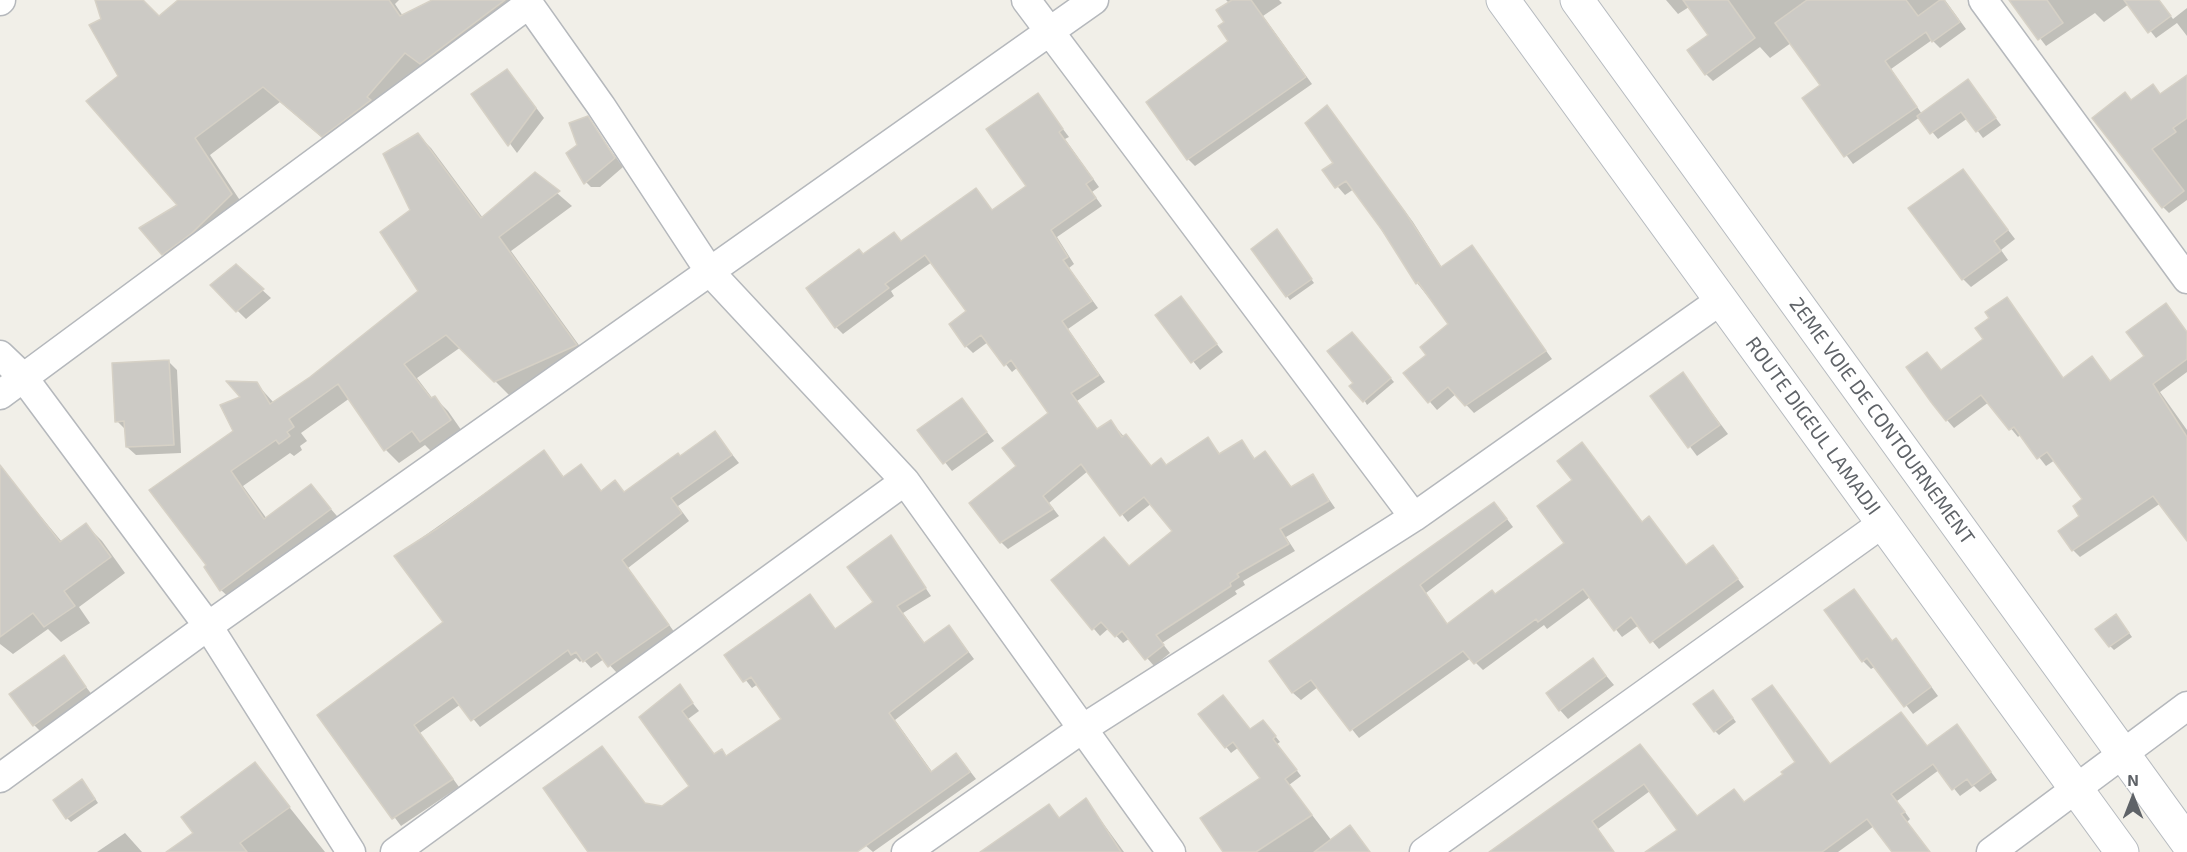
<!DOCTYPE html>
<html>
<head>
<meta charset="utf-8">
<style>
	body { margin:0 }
	#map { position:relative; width:2187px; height:852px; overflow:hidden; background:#f1efe8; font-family:"Exo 2",sans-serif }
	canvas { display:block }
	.north { position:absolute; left:2103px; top:768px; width:60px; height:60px; -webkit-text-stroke:4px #fff; paint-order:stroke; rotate:0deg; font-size:16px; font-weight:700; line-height:24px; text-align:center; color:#5f6368 }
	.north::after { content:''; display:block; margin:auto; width:21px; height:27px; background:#5f6368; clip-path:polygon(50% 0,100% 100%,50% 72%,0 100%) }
</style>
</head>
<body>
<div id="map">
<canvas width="2187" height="852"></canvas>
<div class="north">N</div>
</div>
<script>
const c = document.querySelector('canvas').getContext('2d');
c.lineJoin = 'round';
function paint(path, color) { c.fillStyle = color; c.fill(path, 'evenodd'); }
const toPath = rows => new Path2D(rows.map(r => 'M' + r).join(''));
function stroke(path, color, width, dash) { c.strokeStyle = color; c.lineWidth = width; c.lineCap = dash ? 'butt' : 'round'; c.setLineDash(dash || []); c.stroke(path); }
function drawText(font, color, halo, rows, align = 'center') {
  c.font = font + ' "Exo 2",sans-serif'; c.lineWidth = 4.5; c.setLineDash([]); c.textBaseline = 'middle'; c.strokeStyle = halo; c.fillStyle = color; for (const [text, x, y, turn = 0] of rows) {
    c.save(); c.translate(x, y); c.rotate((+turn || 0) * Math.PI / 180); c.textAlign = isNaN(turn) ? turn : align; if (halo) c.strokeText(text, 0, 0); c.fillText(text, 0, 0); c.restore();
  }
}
paint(toPath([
	[180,0,399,0,395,4,403,16,436,0,515,0,339,152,280,102,210,155,247,211,179,270,163,254,179,205,120,76],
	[1226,0,1279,0,1282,3,1263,16,1312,84,1195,166,1188,159,1230,42,1226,22,1229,3],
	[1666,0,1945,0,1966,29,1940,48,1932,40,1891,69,1922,114,1968,81,2001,125,1983,138,1968,118,1938,139,1920,117,1853,164,1804,98,1822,85,1791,43,1770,58,1760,47,1713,81,1706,74,1710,35,1689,7,1678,14],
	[2011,0,2159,0,2173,19,2187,8,2187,36,2177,23,2156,38,2129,4,2104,22,2095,13,2046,46],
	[2187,77,2187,200,2169,213,2163,207,2132,101,2153,86,2161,95],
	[515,80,544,118,517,153,473,94],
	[1037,95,1069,137,1065,139,1099,187,1092,192,1102,206,1057,237,1074,264,1069,268,1098,308,1068,329,1105,382,1077,401,1098,430,1111,422,1152,468,1167,466,1208,439,1221,455,1242,442,1256,460,1265,453,1292,488,1313,476,1335,508,1286,537,1295,551,1243,581,1245,585,1235,591,1237,594,1162,643,1170,653,1154,666,1130,638,1123,643,1109,628,1100,636,1053,581,1129,568,1174,531,1152,503,1128,522,1088,471,1049,503,1059,516,1008,549,1001,542,1018,466,1050,414,1018,367,1012,372,988,342,973,353,966,346,969,312,932,262,891,291,894,296,843,334,836,327,864,256,894,234,902,242,993,211,1028,186],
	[1327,107,1413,222,1442,268,1471,247,1552,359,1474,413,1456,394,1437,410,1405,373,1428,355,1450,324,1417,283,1354,189,1345,195,1324,171,1335,164],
	[587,118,623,167,600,187,591,187,582,178,579,146],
	[418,135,431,148,483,218,535,174,572,206,511,251,589,359,509,395,461,347,417,378,433,399,435,398,448,411,464,434,434,454,425,445,399,463,386,450,350,398,301,433,307,441,300,446,302,450,294,456,290,453,243,486,267,519,311,486,343,523,235,603,221,590,209,565,242,397,256,383,274,403,311,378,420,291,411,211],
	[1963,171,2015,239,2001,250,2008,260,1971,287,1963,279],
	[1280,235,1314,283,1290,300,1287,296],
	[236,266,271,298,246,319,212,286],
	[1181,298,1223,352,1200,370,1157,315],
	[2006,299,2064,379,2099,366,2111,382,2187,333,2187,372,2160,392,2187,430,2187,538,2161,503,2080,557,2073,550,2084,500,2055,460,2046,466,2021,434,2018,437,1989,402,1954,428,1947,420,1909,367,1942,372,1985,339,1991,318],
	[1356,338,1394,382,1367,405,1355,383],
	[168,361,177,370,181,453,136,455,127,447,126,430,117,421],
	[1683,374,1728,434,1697,456,1652,396],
	[962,400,994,441,952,471,919,430],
	[715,433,739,463,678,506,689,521,628,568,675,633,617,673,604,659,591,668,583,659,580,662,576,658,480,727,461,704,420,733,459,787,401,826,319,715,445,622,396,556,543,452,565,478,581,466,602,492,625,494],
	[1582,444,1643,523,1656,526,1687,566,1713,547,1744,587,1659,649,1639,625,1622,637,1590,597,1547,629,1544,625,1483,670,1471,658,1359,738,1318,687,1301,700,1293,693,1271,661,1501,511,1513,527,1426,593,1448,625,1495,595,1566,543,1574,480],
	[3,471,62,542,86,525,102,541,125,573,79,607,90,623,61,642,48,629,13,654,0,644,0,474],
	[891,537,931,596,903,613,925,644,949,626,974,659,895,720,933,773,963,762,976,779,873,852,866,846,849,852,590,852,602,747,646,805,662,807,691,787,641,718,679,686,699,711,688,719,715,755,721,751,728,757,783,719,758,684,752,688,726,655,809,596,836,630,875,603],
	[1853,591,1893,642,1895,640,1904,649,1938,696,1913,714,1876,666,1871,669,1863,661],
	[2120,620,2132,637,2114,650,2110,646],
	[63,657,93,696,42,733,34,725],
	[1593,660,1614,685,1568,719,1560,710],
	[1772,687,1831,765,1928,747,1957,726,1997,780,1980,792,1974,786,1960,796,1939,770,1897,801,1910,819,1907,822,1930,852,1894,852,1874,826,1838,852,1648,852,1679,830,1650,791,1598,829,1614,852,1491,852,1640,746,1698,817,1734,791,1745,803,1785,775,1797,762],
	[1717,696,1736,722,1719,735,1715,731],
	[1200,714,1250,730,1268,727,1280,742,1277,744,1301,776,1289,785,1332,841,1369,852,1224,852,1263,779,1239,747,1231,753],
	[255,764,325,852,169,852,195,833],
	[86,785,98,803,71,822,67,818],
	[1086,800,1124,852,988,852,1049,805,1060,819],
	[125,833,142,852,97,852]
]), '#0003');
const building = toPath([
	[95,0,143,0,159,16,178,0,389,0,400,16,432,0,505,0,420,64,405,53,367,97,371,100,322,137,263,87,195,138,232,194,192,233,162,255,139,228,177,205,86,101,118,76,89,25,101,19,95,0],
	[1232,0,1251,0,1306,77,1187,160,1146,102,1228,41,1218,26,1224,22,1216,10,1232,0],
	[1683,0,1728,0,1755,38,1705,75,1687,50,1708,35,1683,0],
	[1807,0,1906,0,1918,16,1940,0,1944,0,1960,22,1932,42,1926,32,1885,61,1917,107,1844,157,1802,98,1820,85,1775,23,1807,0],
	[2009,0,2047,0,2063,23,2038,40,2009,0],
	[2124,0,2159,0,2171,16,2148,33,2124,0],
	[507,69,536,108,508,146,471,94,507,69],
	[2187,75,2187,118,2173,128,2176,132,2152,149,2184,191,2162,208,2092,118,2125,92,2131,100,2153,84,2160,94,2187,75],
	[1968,79,1996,118,1976,132,1961,112,1930,134,1917,116,1968,79],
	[1038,93,1063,129,1059,132,1093,179,1086,184,1096,198,1051,230,1068,257,1063,260,1092,301,1062,321,1099,375,1071,393,1097,429,1111,420,1122,437,1126,434,1151,466,1161,458,1166,465,1208,437,1219,454,1242,440,1254,459,1265,451,1291,487,1313,474,1329,501,1280,529,1289,544,1237,574,1239,577,1230,583,1231,586,1156,635,1164,645,1145,660,1122,631,1115,637,1101,622,1092,630,1051,580,1104,537,1129,566,1172,531,1144,497,1120,516,1081,464,1043,496,1053,509,1000,543,969,503,1016,466,1002,448,1048,413,1011,360,1004,366,981,335,965,347,949,324,966,311,925,255,885,284,889,288,835,328,806,288,859,249,863,254,894,232,901,241,976,188,992,210,1026,186,986,129,1038,93],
	[1327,105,1405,212,1441,267,1472,245,1546,351,1465,406,1448,387,1428,403,1403,373,1426,355,1420,347,1448,324,1418,282,1416,284,1382,230,1346,181,1335,188,1322,170,1333,163,1305,123,1327,105],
	[588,116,615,158,584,184,566,153,577,145,569,123,588,116],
	[418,133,481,218,535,172,560,191,499,237,577,345,494,382,446,335,404,364,431,398,435,396,451,420,420,442,412,431,384,451,338,384,289,419,294,427,287,432,290,436,279,444,276,440,231,471,264,519,311,484,331,509,220,591,204,567,206,565,149,490,233,431,220,405,240,397,226,381,257,382,270,404,310,377,418,291,380,232,410,210,383,154,418,133],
	[1963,169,2008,230,1994,241,2001,251,1962,280,1908,208,1963,169],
	[1277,229,1312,279,1286,297,1251,249,1277,229],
	[236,264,264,289,236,312,210,285,236,264],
	[1181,296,1217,344,1191,363,1155,315,1181,296],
	[2007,297,2063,378,2092,356,2110,381,2144,356,2126,332,2166,303,2187,332,2187,359,2153,384,2187,437,2187,541,2153,496,2072,551,2058,531,2079,516,2073,506,2082,499,2047,452,2037,459,2014,427,2009,430,1981,395,1946,421,1931,402,1906,367,1927,352,1941,370,1983,339,1975,328,1989,318,1985,312,2007,297],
	[1352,332,1391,378,1363,402,1349,386,1353,383,1327,351,1352,332],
	[169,360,174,445,126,447,124,421,115,422,112,363,169,360],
	[1683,372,1720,425,1688,448,1650,396,1683,372],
	[962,398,987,432,943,464,917,430,962,398],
	[715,431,732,455,671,498,682,513,622,560,669,625,608,667,597,652,583,662,576,652,571,655,568,650,471,721,453,697,414,725,453,779,392,819,317,715,443,622,394,556,438,528,544,450,563,477,581,464,601,491,615,480,624,492,678,453,680,456,715,431],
	[1582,442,1642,522,1649,516,1686,565,1713,545,1738,579,1650,643,1631,617,1614,631,1583,589,1538,622,1536,619,1474,664,1463,651,1350,731,1311,680,1292,693,1269,661,1494,502,1507,519,1420,585,1447,624,1492,590,1495,594,1564,543,1537,506,1572,480,1557,461,1582,442],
	[0,465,60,542,86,523,111,557,64,591,75,606,44,627,33,613,0,637,0,465],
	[891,535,926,588,897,606,924,643,949,625,968,652,889,713,931,772,956,753,970,772,857,852,588,852,543,788,602,746,645,803,662,806,689,786,639,717,680,684,693,703,682,711,714,754,722,749,726,756,781,719,751,677,743,682,724,655,810,594,835,629,873,602,847,567,891,535],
	[1854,589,1892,641,1896,638,1931,687,1904,707,1867,658,1862,662,1824,610,1854,589],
	[2116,614,2129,633,2109,647,2095,629,2116,614],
	[64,655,86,687,33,726,9,694,64,655],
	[1593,658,1606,676,1559,711,1546,693,1593,658],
	[1772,685,1830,764,1901,712,1927,746,1957,724,1991,772,1972,786,1967,779,1952,790,1933,764,1891,794,1905,812,1901,814,1930,852,1892,852,1867,819,1822,852,1645,852,1677,830,1644,784,1592,821,1614,852,1489,852,1640,744,1697,816,1734,789,1744,802,1783,774,1781,772,1795,762,1752,699,1772,685],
	[1713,690,1733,718,1714,732,1693,704,1713,690],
	[1223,695,1250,729,1263,720,1276,736,1273,739,1297,770,1285,779,1312,815,1256,852,1223,852,1200,818,1260,778,1233,742,1225,748,1198,714,1223,695],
	[255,762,290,807,240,843,247,852,166,852,193,833,181,817,255,762],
	[82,779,95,799,66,819,53,800,82,779],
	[1086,798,1121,852,980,852,1049,804,1059,818,1086,798],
	[1350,825,1370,852,1314,852,1350,825]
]);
paint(building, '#cccac5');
stroke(building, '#d6d1c6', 1.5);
const street = toPath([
	[526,0,601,106,710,272,905,481,1171,852],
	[1026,0,1414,517],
	[1983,0,2187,279],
	[0,1,1,0],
	[0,355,23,377,208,626,351,852],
	[0,395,529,4],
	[0,778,208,626,1094,0],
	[395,852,905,481],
	[906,852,1082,729,1414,517,1721,300],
	[1424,852,1883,523],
	[1991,852,2187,706]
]);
const secondary = toPath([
	[1503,0,2122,852],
	[1577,0,2187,842]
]);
stroke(street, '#b5b8bc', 31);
stroke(secondary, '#b6babf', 35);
stroke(street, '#fff', 28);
stroke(secondary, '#fff', 33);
drawText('20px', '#5f6368', '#fff', [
	["2EME VOIE DE CONTOURNEMENT",1882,421,54],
	["ROUTE DIGEUL LAMADJI",1813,426,54]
]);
</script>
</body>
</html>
